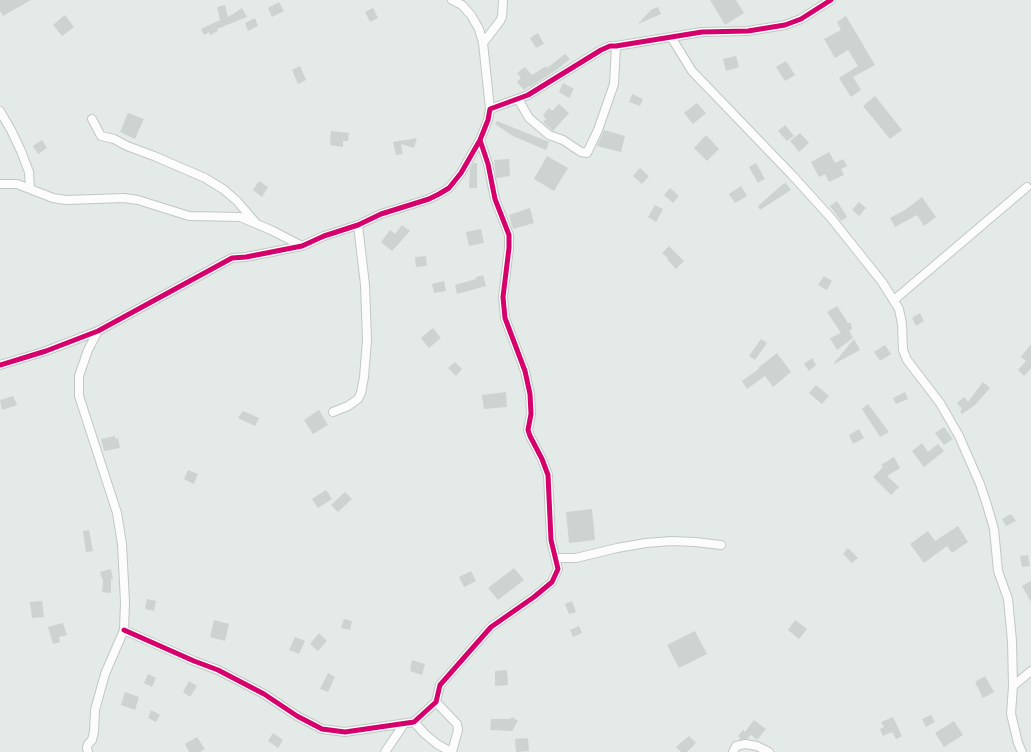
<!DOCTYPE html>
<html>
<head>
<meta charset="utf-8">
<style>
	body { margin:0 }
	canvas { display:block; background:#e4eae7 }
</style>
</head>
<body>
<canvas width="1031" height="752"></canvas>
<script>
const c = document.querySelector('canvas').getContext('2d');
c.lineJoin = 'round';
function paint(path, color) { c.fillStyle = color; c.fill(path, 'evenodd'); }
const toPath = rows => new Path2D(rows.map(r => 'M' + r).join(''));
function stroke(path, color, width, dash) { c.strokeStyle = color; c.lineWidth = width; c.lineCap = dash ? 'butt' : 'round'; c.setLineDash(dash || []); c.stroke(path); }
paint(toPath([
	[0,0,31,0,3,16,0,11],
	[710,0,736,0,744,13,725,25],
	[279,2,284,11,272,17,268,8],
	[225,5,228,17,242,8,247,17,217,29,218,31,210,35,209,32,204,35,201,29,220,20,217,7],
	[658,7,661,14,638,24,651,10],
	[373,8,378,18,370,22,365,12],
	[65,15,74,27,62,36,53,25],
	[846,16,875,65,853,77,861,90,851,97,839,78,858,66,848,50,835,58,824,39,841,30,837,22],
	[255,18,258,26,248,31,245,23],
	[538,33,544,44,536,48,530,38],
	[565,54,570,59,555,71,530,87,529,86,524,90,517,82,521,78,517,73,525,67,532,75,546,66,547,68],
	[736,56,739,67,726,71,723,59],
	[786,61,795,75,785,81,776,67],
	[300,66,306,80,298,84,292,70],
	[563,83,574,89,569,98,559,92],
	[632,94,643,99,640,106,629,102],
	[875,96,902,130,890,139,863,106],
	[697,103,706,113,693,124,684,113],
	[559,104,569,113,553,131,543,122,546,119,543,115,549,108,552,111],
	[128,113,144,119,135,139,120,132],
	[497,121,549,142,546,150,513,136,495,124],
	[785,125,794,136,787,141,778,131],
	[604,130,625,136,621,152,597,146],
	[331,131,349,133,348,141,343,141,343,147,330,145],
	[800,133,809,143,799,152,790,141],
	[706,135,719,149,707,161,694,148],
	[417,138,414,148,401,144,403,154,396,155,393,142],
	[42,140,47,148,38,154,33,146],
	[829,152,835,163,843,159,847,166,841,169,844,175,829,182,825,174,819,177,811,162],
	[547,156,568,168,554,191,534,179],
	[509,159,510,176,496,178,494,160],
	[473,163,477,163,477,188,469,188,470,169],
	[756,163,765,179,758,183,749,167],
	[640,168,649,176,642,184,633,176],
	[259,181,268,187,262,197,253,190],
	[786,183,791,190,760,210,758,206,783,184],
	[741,186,747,196,735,203,729,194],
	[670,188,679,196,673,203,664,195],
	[922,197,936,217,924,226,917,215,895,227,890,218,905,210],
	[837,201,847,217,841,221,830,206],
	[859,202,866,208,859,216,852,210],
	[655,205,663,209,656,222,648,217],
	[530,208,534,223,513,229,509,215],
	[402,225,410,231,392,251,381,242,390,230,395,234],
	[481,229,484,243,469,246,466,232],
	[669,246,684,261,676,269,667,259,668,258,662,253],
	[426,256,427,266,416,267,415,257],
	[483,275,486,286,457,294,455,285,476,279,476,277],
	[824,276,832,281,827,290,818,285],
	[444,281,446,291,434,293,432,284],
	[837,306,848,323,851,323,852,330,849,330,853,338,837,350,830,338,841,333,827,312],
	[920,313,924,321,916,326,912,318],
	[433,328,441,338,429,348,421,338],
	[761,339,767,343,755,360,749,356],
	[854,339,860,350,834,364,834,363],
	[1031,344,1031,368,1024,376,1018,370,1026,361,1021,357],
	[885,345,891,354,880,361,874,352],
	[777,353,791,372,773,387,765,376,747,389,742,381,759,369,758,368],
	[812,358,816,365,809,371,804,364],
	[455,362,462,369,456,376,448,368],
	[983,382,990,388,975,405,962,414,960,412,962,409,957,403,964,397,968,402],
	[816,385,829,396,822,404,809,393],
	[506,392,507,407,484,409,482,395],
	[905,392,908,399,896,404,893,398],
	[13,396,17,405,2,410,0,400],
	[868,404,889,432,880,437,862,409],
	[319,410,328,425,313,434,304,420],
	[243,411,259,418,255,426,238,418],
	[944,427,953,439,944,445,935,433],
	[859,429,864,438,853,444,849,435],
	[115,436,115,439,118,438,120,448,104,451,101,439],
	[922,443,928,452,938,444,944,451,924,467,912,451],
	[894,457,900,468,887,476,899,487,891,495,873,477,883,467,881,465],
	[188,470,198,474,194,484,184,479],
	[326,490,332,499,318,508,312,499],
	[345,492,352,499,338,512,331,505],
	[592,509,595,540,569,543,566,512],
	[1011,514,1016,521,1006,526,1002,519],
	[958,526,968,542,952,553,947,546,924,563,910,544,928,531,935,541],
	[89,530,93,551,86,552,83,531],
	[848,548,858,558,852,563,843,554],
	[1028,555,1030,566,1022,567,1020,556],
	[514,568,524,580,498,600,488,588],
	[111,569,113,579,111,579,111,593,102,592,103,581,100,572],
	[471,571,476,581,464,587,459,577],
	[1031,581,1031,602,1022,586],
	[147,599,156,601,154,611,145,609],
	[42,601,44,617,32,618,30,602],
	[572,601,576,612,569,614,565,604],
	[344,619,352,621,350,630,341,628],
	[214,620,229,624,225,641,210,637],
	[795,620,807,629,799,639,788,630],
	[63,623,67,635,59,637,60,642,53,644,48,627],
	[579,626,582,633,573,637,570,630],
	[695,631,707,654,679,668,667,645],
	[319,633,327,641,318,651,310,644],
	[295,637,305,641,299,654,289,650],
	[412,660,425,664,422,675,410,671],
	[507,670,508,685,495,686,495,671],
	[328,673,335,677,328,692,320,689],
	[148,674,156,678,152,687,144,683],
	[985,676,994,692,983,698,975,682],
	[189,681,197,686,190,697,183,692],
	[125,692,139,697,135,710,121,705],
	[151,710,160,715,156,722,148,718],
	[931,715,935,722,926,727,922,719],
	[512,717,518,721,512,731,490,730,491,719,510,719],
	[893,717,902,736,896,739,892,732,883,736,880,729,884,727,881,722],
	[754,720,766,729,757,740,751,735,747,739,739,740,740,738,738,736,743,730,745,732],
	[954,721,963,735,944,747,935,733],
	[273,733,283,740,278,748,268,741],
	[689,736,696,743,687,752,681,752,676,747],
	[197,737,205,749,200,752,189,752,185,744],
	[528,738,529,751,516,752,515,739]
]), '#ccd3d0');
const minor = toPath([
	[452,0,462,5,471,15,479,29,483,43,490,109],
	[671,37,692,71,792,175,831,218,882,282,899,309,902,324,903,350,907,360,940,403,959,436,980,484,987,505,994,529,998,571,1008,599,1012,641,1013,686,1011,714,1018,743,1022,752],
	[483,43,500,21,502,17,503,0],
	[518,99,529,118,549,135,563,140,581,152,587,153,598,130,614,84,616,46],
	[0,111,11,130,21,151,29,172,30,189],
	[92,119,101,136,114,139,127,146,154,156,205,178,223,189,237,201,255,222],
	[0,184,17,184,53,198,66,200,124,198,138,200,189,216,240,217,271,230,302,246],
	[894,300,1027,187],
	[0,365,46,351,98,331,232,258,246,257,302,246,324,236,358,225,381,214,429,199,439,194,449,188,461,173,480,140,488,120,490,109,528,95,601,50,610,46,616,46,702,32,748,31,785,25,801,19,831,0],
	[333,412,348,406,358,399,361,393,364,377,367,340,365,285,358,225],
	[556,558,576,558,617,548,646,543,671,541,695,542,721,545],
	[124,630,194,661,218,670,264,694,297,716,322,729,345,732,414,722,436,702,440,685,491,627,534,597,552,582,558,569,551,540,548,475,542,459,530,436,528,430,531,414,530,394,525,371,505,318,503,297,509,248,509,235,495,199,488,164,480,140],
	[1013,686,1031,671],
	[436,702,457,724,458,730,452,752],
	[414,722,425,734,437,744,451,752],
	[88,752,87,748,88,744,92,740,94,732,95,710,105,674,124,630,125,602,122,544,117,513,79,396,79,376,88,350,98,331],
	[385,752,404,724],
	[733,752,736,746,745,744,757,746,769,752]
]);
stroke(minor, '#c1c7c4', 10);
stroke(minor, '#fbfcfb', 8);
stroke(toPath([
	[0,365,46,351,98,331,232,258,246,257,302,246,324,236,358,225,381,214,429,199,439,194,449,188,461,173,480,140,488,120,490,109,528,95,601,50,610,46,616,46,702,32,748,31,785,25,801,19,831,0],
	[124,630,194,661,218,670,264,694,297,716,322,729,345,732,414,722,436,702,440,685,491,627,534,597,552,582,558,569,551,540,548,475,542,459,530,436,528,430,531,414,530,394,525,371,505,318,503,297,509,248,509,235,495,199,488,164,480,140]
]), '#d6006c', 5);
</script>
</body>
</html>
